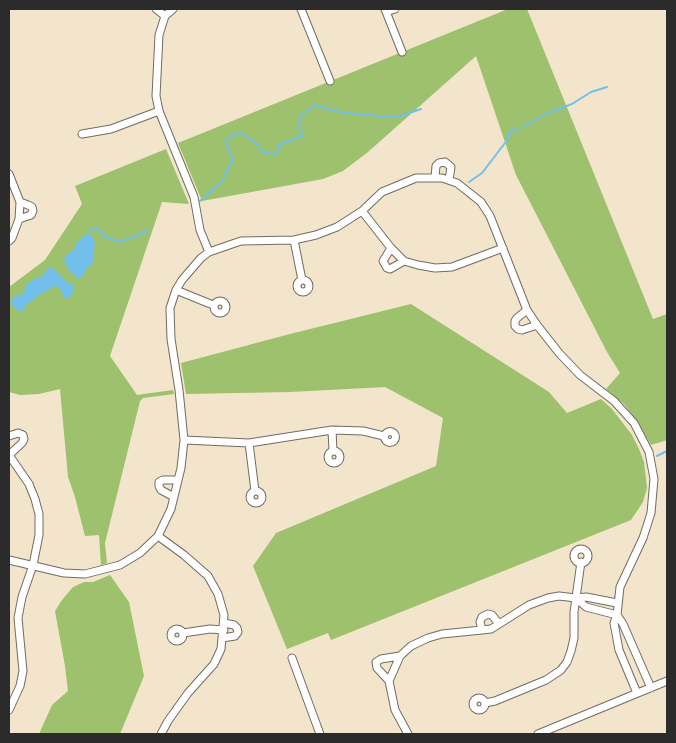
<!DOCTYPE html>
<html>
<head>
<meta charset="utf-8">
<style>
	body { margin:0 }
	#map { position:relative; width:676px; height:743px; overflow:hidden; background:#f2e5cb; font-family:Itim,sans-serif }
	canvas { display:block }
	.frame { position:absolute; inset:0; border:10px solid #2b2b2b; pointer-events:none }
</style>
</head>
<body>
<div id="map">
<canvas width="676" height="743"></canvas>
<div class="frame"></div>
</div>
<script>
const c = document.querySelector('canvas').getContext('2d');
c.lineJoin = 'round';
function paint(path, color) { c.fillStyle = color; c.fill(path, 'evenodd'); }
const toPath = rows => new Path2D(rows.map(r => 'M' + r).join(''));
function stroke(path, color, width, dash) { c.strokeStyle = color; c.lineWidth = width; c.lineCap = dash ? 'butt' : 'round'; c.setLineDash(dash || []); c.stroke(path); }
paint(toPath([
	[508,9,527,9,653,319,667,314,667,440,651,445,635,418,624,404,606,389,620,373,607,352,516,175,476,56,368,152,343,171,323,179,202,201,178,143],
	[166,149,189,204,162,202,110,356,137,395,173,390,174,394,143,398,140,401,105,543,107,563,101,565,99,535,85,536,75,497,68,477,60,389,39,394,20,395,9,392,9,287,45,260,82,204,75,186],
	[411,304,549,392,567,413,601,399,612,409,632,435,639,449,644,462,647,488,643,502,631,520,331,640,328,633,287,649,253,566,276,533,436,466,443,418,385,387,290,392,186,394,181,363,290,334],
	[110,575,129,602,144,676,120,734,39,734,52,705,68,691,65,666,55,611,62,600,73,587,84,582,93,582]
]), '#9dc16c');
paint(toPath([
	[86,234,92,236,95,243,92,265,87,267,82,277,77,279,66,266,64,258,75,248,77,242],
	[49,267,51,267,68,283,72,283,74,286,73,292,69,298,65,299,59,287,55,286,37,296,31,302,27,303,22,312,19,311,11,304,14,296,23,294,27,284,34,279,41,277]
]), '#72bfec');
stroke(toPath([
	[523,127,550,112,572,104,591,92,607,87],
	[469,182,482,173,508,139,508,133,518,129],
	[200,201,222,181,233,159,228,149,227,140,233,135,241,133,246,136,258,145,263,152,275,154,279,151,278,145,303,136,299,129,300,116,315,105,340,112,389,117,400,116,421,109],
	[89,234,90,230,97,228,103,233,103,236,117,241,130,239,133,236,137,236,149,230],
	[9,303,10,303],
	[657,456,667,451]
]), '#72bfec', 2);
const minor = toPath([
	[156,9,165,16],
	[173,9,165,16,159,35,156,96,159,111,194,197,200,230,209,252],
	[301,9,330,81],
	[385,9,402,52],
	[386,12,395,9],
	[82,134,111,129,159,111],
	[9,174,20,202,19,219,12,238,9,241],
	[435,177,436,166,439,163,445,162,451,167,449,180],
	[362,211,391,248,404,261,418,265,435,268,452,267,503,248],
	[19,219,31,215,33,211,32,207,28,205,20,202],
	[294,240,302,280],
	[391,248,383,261,387,268,390,269,404,261],
	'297 286a6 6 0 1 1 12 0a6 6 0 1 1-12 0Z',
	[176,290,213,305],
	'214 307a6 6 0 1 1 12 0a6 6 0 1 1-12 0Z',
	[527,310,517,318,515,321,515,326,518,329,522,330,537,325],
	[332,430,333,451],
	'384.5 437a5.5 5.5 0 1 1 11 0a5.5 5.5 0 1 1-11 0Z',
	[9,436,18,433,23,435,24,439,22,443,9,455],
	[184,440,249,443,332,430,363,431,384,436],
	[249,443,255,491],
	'328 457a6 6 0 1 1 12 0a6 6 0 1 1-12 0Z',
	[9,455,29,484,35,499,39,514,39,535,33,565,22,597,18,618,23,671,20,686,9,710],
	'250 497a6 6 0 1 1 12 0a6 6 0 1 1-12 0Z',
	[174,497,161,490,159,486,159,482,163,480,178,480],
	[158,536,184,555,208,576,218,594,224,615,221,649,214,664,188,693,168,721,161,734],
	'574 556a7 7 0 1 1 14 0a7 7 0 1 1-14 0Z',
	[9,560,64,573,85,574,120,565,140,553,158,536,171,509,181,468,184,440,179,390,171,339,170,308,176,290,182,280,201,258,209,252,241,241,294,240,316,235,337,227,362,211,382,192,416,178,442,178,457,183,481,202,490,216,527,310,537,325,559,353,580,375,614,401,634,423,649,452,654,479,651,513,643,538,620,587,617,615,614,623,619,650,637,693],
	[576,598,586,607,617,615],
	[617,615,623,624,651,688],
	[499,624,529,605,548,598,559,596,576,598,586,597,617,603],
	'171 635a6 6 0 1 1 12 0a6 6 0 1 1-12 0Z',
	[183,633,210,629,224,630],
	[222,638,235,636,238,632,237,628,234,625,224,623],
	[292,658,320,734],
	[389,681,377,668,376,662,381,659,400,656],
	'473 704a6 6 0 1 1 12 0a6 6 0 1 1-12 0Z',
	[485,703,495,701,546,680,561,670,567,662,571,651,574,638,574,612,581,562],
	[408,734,395,710,389,681,400,656,411,646,428,638,442,634,482,630,491,629,499,624,492,615,488,614,482,617,480,622,482,630],
	[538,734,667,681]
]);
stroke(minor, '#716c63', 9);
stroke(minor, '#fff', 7);
</script>
</body>
</html>
